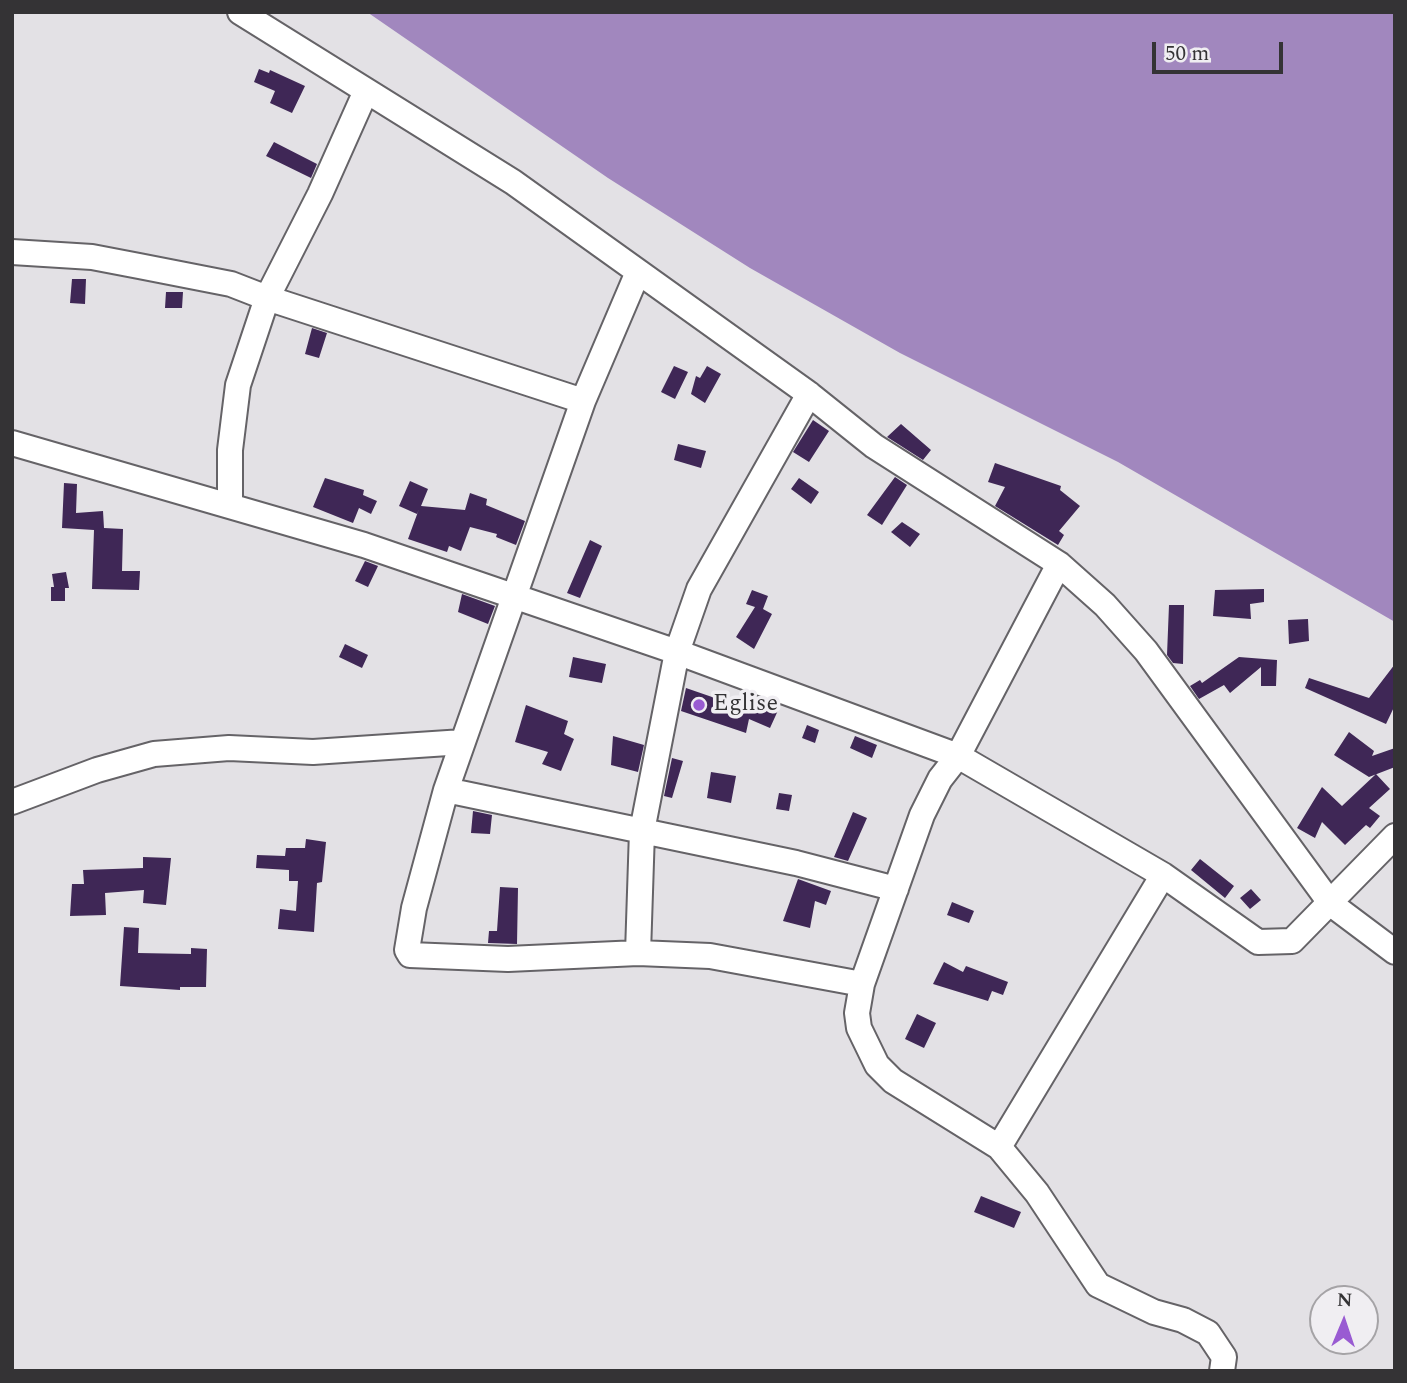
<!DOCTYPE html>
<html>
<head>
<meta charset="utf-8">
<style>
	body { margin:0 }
	#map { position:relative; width:1407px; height:1383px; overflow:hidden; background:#e3e1e5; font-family:Spectral,serif }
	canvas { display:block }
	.frame { position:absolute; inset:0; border:14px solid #343335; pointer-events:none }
	.north { position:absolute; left:1309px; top:1285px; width:70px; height:70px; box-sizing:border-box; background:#f0eef2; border:2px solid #a5a3a6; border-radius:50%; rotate:2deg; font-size:19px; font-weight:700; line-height:28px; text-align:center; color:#343335 }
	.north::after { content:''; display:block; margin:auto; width:24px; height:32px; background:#995bd2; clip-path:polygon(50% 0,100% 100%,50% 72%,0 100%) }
	.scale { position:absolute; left:1152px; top:42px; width:131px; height:32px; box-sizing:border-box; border:4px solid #343335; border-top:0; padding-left:9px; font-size:21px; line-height:24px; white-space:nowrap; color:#343335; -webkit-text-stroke:5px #f0eef2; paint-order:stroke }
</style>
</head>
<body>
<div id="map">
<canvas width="1407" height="1383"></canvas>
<div class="frame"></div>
<div class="north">N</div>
<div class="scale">50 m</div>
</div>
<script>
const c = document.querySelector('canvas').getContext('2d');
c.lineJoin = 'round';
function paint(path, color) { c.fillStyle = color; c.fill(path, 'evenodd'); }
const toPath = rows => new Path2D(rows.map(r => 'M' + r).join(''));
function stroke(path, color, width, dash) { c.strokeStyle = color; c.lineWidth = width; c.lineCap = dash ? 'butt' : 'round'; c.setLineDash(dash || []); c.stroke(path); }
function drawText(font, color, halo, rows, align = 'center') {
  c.font = font + ' Spectral,serif'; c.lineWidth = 7; c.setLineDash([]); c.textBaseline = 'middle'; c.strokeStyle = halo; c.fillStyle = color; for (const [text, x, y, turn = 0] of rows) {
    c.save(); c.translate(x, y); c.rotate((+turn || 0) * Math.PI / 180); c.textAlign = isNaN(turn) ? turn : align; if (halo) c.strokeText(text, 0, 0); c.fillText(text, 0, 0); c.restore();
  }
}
paint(toPath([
	[367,12,1395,12,1395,622,1118,462,900,353,750,268,608,178]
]), '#a187be');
paint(toPath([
	[259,69,269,73,270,70,305,86,292,113,270,103,275,91,254,82],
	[274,142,317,164,311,178,266,156],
	[72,279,86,279,85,304,70,303],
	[166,292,183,292,182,308,165,308],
	[312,328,327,333,319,358,305,354],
	[674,366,688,372,675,399,661,392],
	[707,366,721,374,705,403,691,394,696,376,700,378],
	[813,420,829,431,809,462,793,452],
	[901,424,931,450,923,460,887,437],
	[678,444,706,451,701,468,674,460],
	[995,463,1061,486,1060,490,1080,506,1059,531,1064,535,1058,545,995,506,1005,487,988,482],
	[895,477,907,485,882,525,867,515],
	[325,478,364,490,363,495,377,501,371,514,359,508,353,523,313,507],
	[799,478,819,492,811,504,791,489],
	[410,481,428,489,421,506,465,510,470,493,487,499,486,505,525,521,516,545,496,537,497,534,470,527,461,551,449,546,447,552,408,539,419,509,417,514,399,506],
	[64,483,77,484,76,513,103,511,104,528,123,529,122,571,140,571,139,590,92,589,94,530,62,528],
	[902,522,920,534,910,547,891,532],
	[590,540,602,546,580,598,567,593],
	[365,561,378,566,368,587,355,581],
	[66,572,69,588,65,588,65,601,51,601,51,587,54,587,52,574],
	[1264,589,1264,602,1250,604,1251,619,1213,616,1215,590],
	[752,590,768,596,763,609,772,614,754,649,736,637,755,607,746,604],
	[462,594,495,606,488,624,458,612],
	[1169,605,1184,605,1183,664,1173,663,1167,655],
	[1308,619,1309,641,1289,644,1288,620],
	[345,644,368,655,362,668,339,657],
	[573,657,606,664,602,683,569,677],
	[1239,657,1277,660,1276,686,1261,686,1261,667,1230,693,1224,685,1199,699,1190,686,1200,680,1202,683],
	[1395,664,1395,705,1386,724,1305,688,1309,678,1369,698],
	[686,688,741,707,744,696,780,706,770,728,749,719,746,733,681,711],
	[526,705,568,721,564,734,574,739,561,771,542,764,548,752,515,742],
	[807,725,819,730,815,743,802,738],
	[1349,732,1374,751,1372,756,1395,748,1395,767,1369,777,1334,755],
	[613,736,644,745,638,772,611,765],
	[855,736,877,745,872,758,850,748],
	[672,758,683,761,672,798,664,796],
	[711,772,736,776,731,803,707,798],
	[1376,774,1390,789,1369,808,1380,816,1370,828,1366,825,1345,845,1322,822,1315,838,1297,828,1322,787,1342,806],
	[779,793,792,795,789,811,776,809],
	[473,811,492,815,490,834,471,833],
	[853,812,867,818,848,861,834,857],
	[306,839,326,842,322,882,317,883,314,932,278,929,280,909,296,911,298,881,289,881,289,870,256,868,257,855,285,856,286,848,305,848],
	[143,857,171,858,166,905,143,903,144,890,105,893,106,915,70,916,72,884,84,884,83,870,143,868],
	[1200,859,1234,886,1225,898,1191,870],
	[798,879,831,891,826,905,815,901,810,928,783,921],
	[500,887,518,888,517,944,488,943,489,931,497,931],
	[1251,889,1261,900,1250,909,1240,898],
	[952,902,974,911,969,923,947,915],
	[124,927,139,928,138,953,191,954,191,948,207,949,206,987,180,987,180,990,120,986],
	[944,962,963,972,966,966,1008,982,1003,995,992,991,988,1001,933,984],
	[917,1014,936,1023,924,1048,905,1039],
	[981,1196,1021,1212,1014,1228,974,1212]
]), '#3f2756');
const minor = toPath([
	[240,12,513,182,809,394,874,446,1059,564,1105,605,1146,651,1331,904,1395,952],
	[366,91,320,194,267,298,583,401],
	[12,252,92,257,139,266,231,284,267,298,238,385,230,450,230,505],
	[638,272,583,401,446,790,414,908,407,950,410,955,508,959,638,953,710,956,862,984,922,815,940,779,958,756,1059,564],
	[12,443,364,545,677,652,958,756,1163,875,1258,942,1292,941,1395,836],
	[446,790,796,863,896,889],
	[12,802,97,770,154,754,229,748,313,752,463,742],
	[638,953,642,831,677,652,699,589,809,394],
	[862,984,857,1013,859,1028,877,1065,893,1081,999,1147,1037,1193,1098,1285,1154,1312,1183,1320,1208,1333,1224,1357,1222,1371],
	[999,1147,1163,875]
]);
stroke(minor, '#656367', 28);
stroke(minor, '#fff', 24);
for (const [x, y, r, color] of [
	[699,705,7,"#995bd2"]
]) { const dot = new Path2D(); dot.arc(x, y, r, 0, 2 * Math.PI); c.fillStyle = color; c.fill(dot); stroke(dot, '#f0eef2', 2.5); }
drawText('24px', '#343335', '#f0eef2', [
	["Eglise",713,705]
], 'left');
</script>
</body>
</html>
